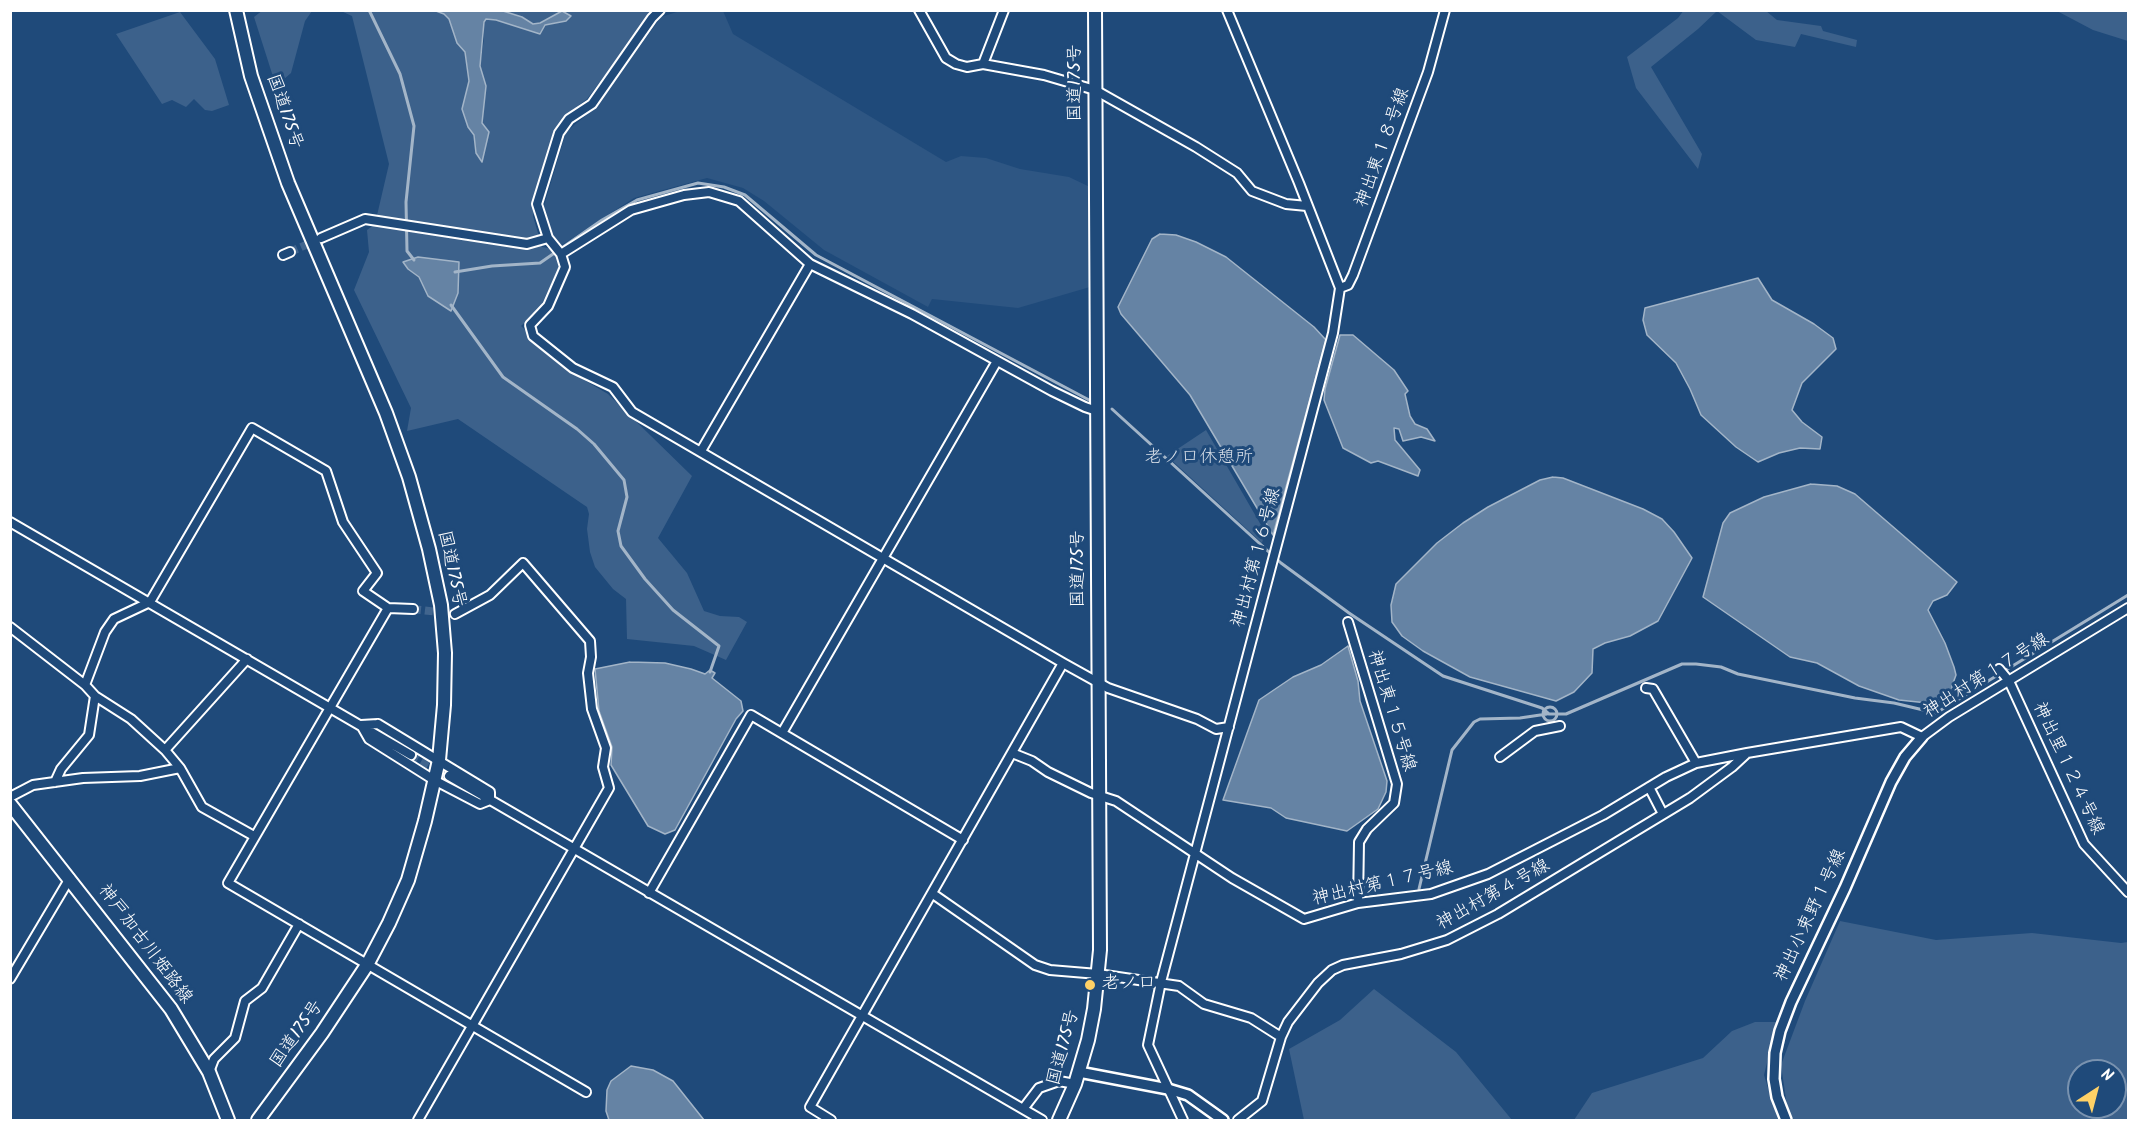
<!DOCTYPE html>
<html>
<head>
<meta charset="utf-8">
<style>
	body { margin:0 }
	#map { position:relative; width:2139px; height:1131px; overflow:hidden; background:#1f4a7a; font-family:Kalam,sans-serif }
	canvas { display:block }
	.frame { position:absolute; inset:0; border:12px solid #fff; pointer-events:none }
	.north { position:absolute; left:2067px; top:1059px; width:60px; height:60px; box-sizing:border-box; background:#1f4a7a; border:2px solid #7992af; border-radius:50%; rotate:36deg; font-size:16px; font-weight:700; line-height:24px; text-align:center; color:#fff }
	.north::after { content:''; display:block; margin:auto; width:21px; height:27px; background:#ffd166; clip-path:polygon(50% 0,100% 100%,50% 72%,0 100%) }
</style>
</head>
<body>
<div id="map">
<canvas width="2139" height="1131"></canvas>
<div class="frame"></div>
<div class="north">N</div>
</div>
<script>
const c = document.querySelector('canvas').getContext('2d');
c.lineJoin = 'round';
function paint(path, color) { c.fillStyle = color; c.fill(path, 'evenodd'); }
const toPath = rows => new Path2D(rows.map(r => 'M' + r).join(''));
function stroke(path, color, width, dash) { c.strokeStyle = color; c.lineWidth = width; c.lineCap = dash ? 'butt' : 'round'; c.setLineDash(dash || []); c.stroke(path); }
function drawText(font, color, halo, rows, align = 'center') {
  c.font = font + ' Kalam,"Klee One",sans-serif'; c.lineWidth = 6; c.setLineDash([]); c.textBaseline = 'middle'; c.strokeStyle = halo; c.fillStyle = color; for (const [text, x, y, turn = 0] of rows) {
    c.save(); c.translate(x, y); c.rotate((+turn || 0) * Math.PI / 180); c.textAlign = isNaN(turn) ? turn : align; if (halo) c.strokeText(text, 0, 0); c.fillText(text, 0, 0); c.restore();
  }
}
paint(toPath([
	[680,11,723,11,733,34,946,162,961,156,986,158,1020,169,1069,177,1090,187,1090,287,1018,308,932,299,928,307,824,250,764,201,743,188,707,178,634,198,560,246,554,238,544,206,566,132,595,108,661,17]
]), '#2e5683');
paint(toPath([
	[263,10,312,11,305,21,291,73,276,86,254,17],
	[436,10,444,14,449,19,457,43,465,52,469,81,462,109,468,127,474,135,476,153,482,161,489,132,482,123,486,87,480,66,484,39,483,22,485,19,496,20,540,34,545,25,566,21,546,19,540,23,533,24,522,17,503,11,653,11,587,99,563,117,556,133,545,166,533,216,542,247,553,249,560,265,540,308,521,326,572,373,608,394,692,476,658,538,687,573,704,611,720,616,739,617,747,622,726,660,694,646,627,639,626,599,613,589,595,567,590,552,587,529,589,514,587,507,581,503,458,419,407,431,411,408,354,290,369,252,367,230,375,224,389,164,352,16,341,11],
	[403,262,458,293,451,311,428,296,419,277,408,269],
	[1684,10,1717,11,1698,29,1651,67,1702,154,1698,169,1636,88,1627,57,1678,18],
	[1717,11,1766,11,1777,20,1821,26,1823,31,1857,40,1856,47,1801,34,1795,47,1756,40],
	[2057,11,2128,11,2128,41,2093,30],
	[180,12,215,59,229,105,212,111,205,110,194,99,186,107,172,100,162,104,116,34],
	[1206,430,1265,532,1262,543,1167,456],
	[1840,921,1936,940,2032,933,2121,943,2128,942,2128,1120,1793,1120,1787,1106,1781,1065,1805,1001],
	[2079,1071,2115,1071,2115,1107,2079,1107],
	[1374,989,1456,1052,1512,1120,1304,1120,1289,1049,1340,1020],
	[1755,1022,1777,1022,1764,1075,1778,1120,1574,1120,1592,1093,1703,1058,1732,1031]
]), '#3c618b');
const water = toPath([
	[436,11,503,11,522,17,533,24,540,23,562,11,571,16,566,21,545,25,540,34,496,20,486,19,484,22,480,66,486,86,482,123,489,132,482,162,476,153,474,135,468,127,462,109,469,81,465,52,457,43,449,19,444,14,436,11],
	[1160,234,1176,235,1196,242,1226,257,1314,327,1326,340,1273,535,1190,395,1121,314,1118,307,1152,239,1160,234],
	[418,257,459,262,458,293,451,311,428,296,419,277,408,269,403,262,418,257],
	[1758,278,1772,300,1814,324,1833,338,1836,349,1802,383,1792,410,1802,422,1822,437,1820,449,1800,448,1779,453,1758,462,1736,447,1701,415,1690,389,1676,363,1647,335,1643,320,1645,308,1758,278],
	[1340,335,1353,335,1394,370,1408,391,1405,394,1410,416,1415,424,1427,429,1435,441,1421,437,1403,441,1399,429,1394,428,1395,440,1420,470,1418,476,1378,461,1371,463,1343,448,1324,400,1325,389,1340,335],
	[1553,477,1563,478,1643,509,1662,519,1674,532,1692,558,1658,621,1630,636,1605,643,1593,649,1592,673,1574,692,1556,701,1470,677,1423,651,1402,636,1392,622,1391,605,1396,584,1437,543,1463,523,1488,507,1540,480,1553,477],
	[1811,484,1837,486,1855,494,1957,582,1947,595,1933,601,1928,610,1945,643,1954,667,1956,675,1952,686,1952,696,1937,704,1899,700,1859,686,1817,663,1790,657,1703,597,1723,523,1730,513,1764,497,1811,484],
	[1348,646,1358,681,1360,701,1387,781,1386,792,1378,809,1347,831,1286,818,1271,808,1223,800,1259,700,1293,677,1321,665,1348,646],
	[630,662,665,663,691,669,705,674,710,670,715,673,712,678,741,701,743,711,736,719,675,830,665,834,648,826,611,765,612,747,599,711,595,669,630,662],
	[631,1066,653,1070,673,1081,704,1120,609,1120,606,1111,607,1090,611,1081,631,1066]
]);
paint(water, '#6583a4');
stroke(water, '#a3b5c8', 1.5);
stroke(toPath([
	[369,10,400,74,414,126,406,202,407,251,414,260],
	[455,272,492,266,540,263,602,220,637,200,698,183,724,187,745,195,816,255,1091,401],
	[451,305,503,377,577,429,594,444,624,480,627,497,618,531,621,546,645,579,673,610,719,646,710,672],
	[1112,409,1281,563,1349,613,1443,676,1542,708,1549,714,1566,714,1682,664,1696,664,1721,667,1738,674,1855,698,1894,703,1936,713,2128,595],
	'1543 714a7 7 0 1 1 14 0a7 7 0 1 1-14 0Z',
	[1419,889,1452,750,1474,722,1480,719,1520,718,1547,714]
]), '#a3b5c8', 3);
stroke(toPath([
	[290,252,317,240],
	[413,609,455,614],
	[411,755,449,776]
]), '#41658e', 8, [8, 4]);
const minor = toPath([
	[660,10,652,18,592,104,569,119,559,133,537,204,548,238,561,254,565,267,548,306,530,325,533,336,573,368,613,387,632,412,1063,663,1108,688,1197,719,1216,729,1229,727],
	[919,10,946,58,956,64,967,67,983,64,1044,75,1095,90,1196,147,1237,173,1252,191,1286,204,1307,206],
	[983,64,1004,10],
	[321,238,365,219,527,244,548,238],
	[561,254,631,210,684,195,709,192,739,201,810,264,912,314,1052,391,1085,407,1097,411],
	[283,255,290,252],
	[1340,288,1348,285,1353,275,1428,72,1445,10],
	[701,451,810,264],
	[10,522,411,755],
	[413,609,388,608,228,883,586,1092],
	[1348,622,1397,784,1394,803,1367,829,1359,842,1358,903],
	[10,627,85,685,95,696,89,735,61,769,55,782],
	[1999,669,2009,681,2084,844,2128,892],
	[85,685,105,632,114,619,150,602,252,428,326,471,343,522,377,573,363,591,388,608],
	[1646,688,1653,689,1696,763],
	[95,696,131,719,165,750,180,768],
	[378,724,490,792,490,800,480,804,434,780,369,739,361,725,378,724],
	[782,733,997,361],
	[165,750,247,659],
	[1012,753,1032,761,1048,772,1091,793,1116,801,1232,878,1304,919,1358,903,1431,894,1488,874,1603,815,1666,777,1696,763,1747,753,1901,727,1922,737,1949,717,2128,608],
	[1500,757,1535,731,1560,726],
	[449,776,1023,1109,1039,1088,1059,1081,1075,1084],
	[1649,787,1663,814],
	[10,797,33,785,83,778,140,776,180,768,202,807,254,836],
	[649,893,751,715,963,840],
	[933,894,1035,965,1050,970,1098,974,1179,986,1204,1004,1251,1018,1281,1037],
	[10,979,70,878],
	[209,1072,214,1059,235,1038,245,1001,262,988,299,924],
	[1023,1109,1042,1120],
	[418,1120,609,788,603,767,606,748,592,709,588,673,591,657,590,641,523,563,490,595,455,614],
	[831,1120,810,1107,1063,663],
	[1183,1120,1148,1045,1161,982,1333,333,1340,288,1299,183,1227,10],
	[1238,1120,1262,1101,1281,1037,1288,1022,1318,983,1332,970,1343,965,1401,954,1447,940,1498,914,1690,798,1732,767,1746,754]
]);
const tertiary = toPath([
	[1079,1072,1168,1089,1188,1095,1223,1120],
	[1786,1120,1777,1097,1774,1079,1775,1053,1780,1031,1791,1002,1845,888,1891,782,1905,757,1922,737]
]);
const primary = toPath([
	[10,804,171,1009,209,1072,228,1120]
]);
const trunk = toPath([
	[236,10,251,76,288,183,386,413,409,477,429,549,441,605,445,653,444,705,439,760,425,821,408,880,389,923,367,965,322,1033,258,1120],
	[1059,1120,1075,1084,1088,1040,1094,1009,1100,950,1095,10]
]);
stroke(minor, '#fff', 12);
stroke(tertiary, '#fff', 14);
stroke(primary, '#fff', 16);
stroke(trunk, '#fff', 16);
stroke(minor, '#1f4a7a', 8);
stroke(tertiary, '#1f4a7a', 9);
stroke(primary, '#1f4a7a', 12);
stroke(trunk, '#1f4a7a', 12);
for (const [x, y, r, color] of [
	[1090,985,6,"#ffd166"]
]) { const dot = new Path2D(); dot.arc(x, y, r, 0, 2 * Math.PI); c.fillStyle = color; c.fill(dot); stroke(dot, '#1f4a7a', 2); }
drawText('18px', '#fff', '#1f4a7a', [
	["国道175号",1077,83,-90],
	["国道175号",283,112,71],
	["神出東１８号線",1384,148,-70],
	["神出村第１６号線",1258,558,-75],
	["国道175号",450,569,78],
	["国道175号",1080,569,-90],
	["神出村第１７号線",1987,677,-32],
	["神出東１５号線",1390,711,73],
	["神出里１２４号線",2067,769,65],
	["神出村第１７号線",1383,885,-13],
	["神出村第４号線",1494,896,-29],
	["神出小束野１号線",1812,916,-65],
	["神戸加古川姫路線",144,945,53],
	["国道175号",298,1035,-55],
	["国道175号",1065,1048,-75]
]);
drawText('18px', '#d8dfe8', '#1f4a7a', [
	["老ノ口休憩所",1199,459]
]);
drawText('18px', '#fff', '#1f4a7a', [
	["老ノ口",1102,985]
], 'left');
</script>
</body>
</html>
